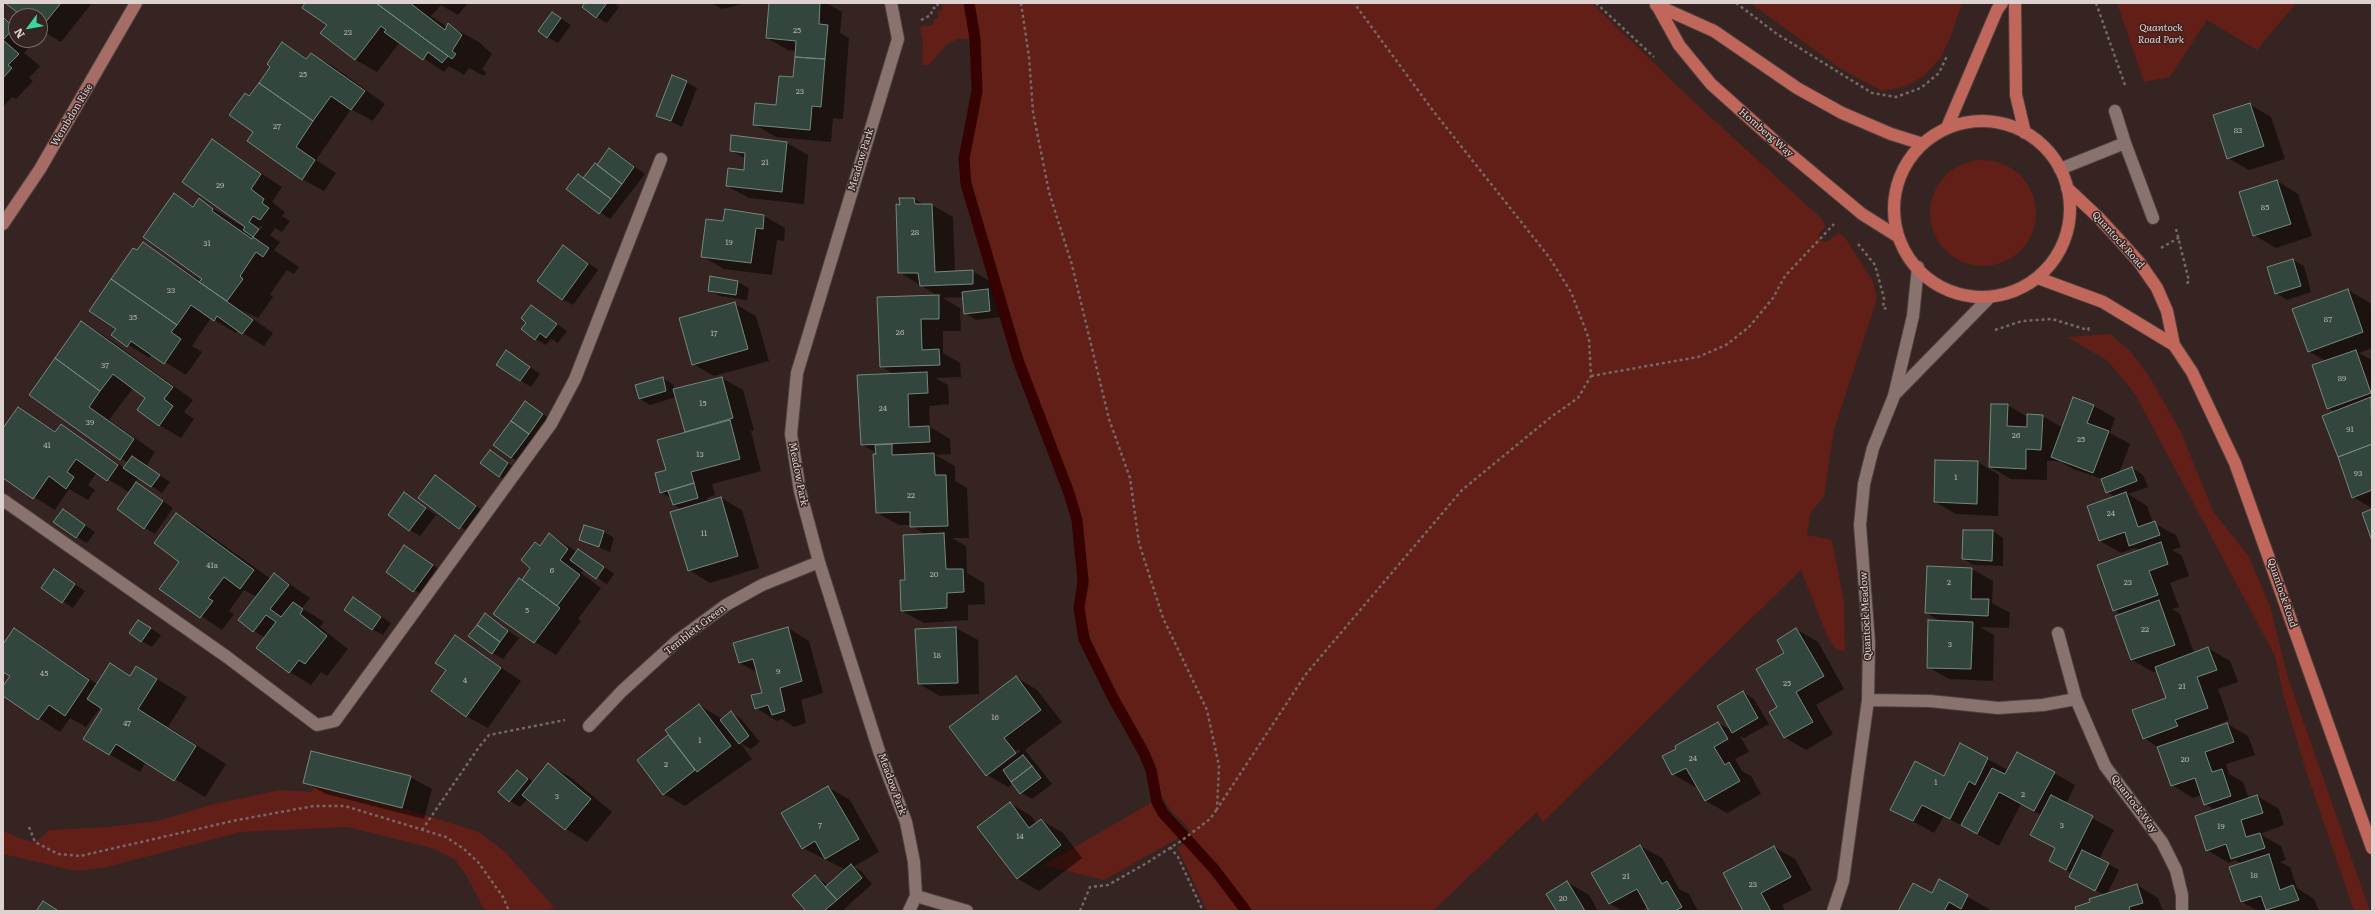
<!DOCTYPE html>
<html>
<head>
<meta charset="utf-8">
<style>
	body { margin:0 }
	#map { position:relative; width:2375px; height:914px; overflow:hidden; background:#352421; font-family:Literata,serif }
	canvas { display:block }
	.frame { position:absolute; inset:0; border:4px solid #ded2d0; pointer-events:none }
	.north { position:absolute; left:8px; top:8px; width:40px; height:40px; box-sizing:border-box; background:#352421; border:1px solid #796a67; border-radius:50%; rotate:238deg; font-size:11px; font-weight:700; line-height:16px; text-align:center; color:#ded2d0 }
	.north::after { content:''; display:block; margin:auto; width:14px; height:18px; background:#3ed4a3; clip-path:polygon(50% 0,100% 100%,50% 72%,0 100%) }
</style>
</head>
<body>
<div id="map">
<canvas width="2375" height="914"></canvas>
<div class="frame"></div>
<div class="north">N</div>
</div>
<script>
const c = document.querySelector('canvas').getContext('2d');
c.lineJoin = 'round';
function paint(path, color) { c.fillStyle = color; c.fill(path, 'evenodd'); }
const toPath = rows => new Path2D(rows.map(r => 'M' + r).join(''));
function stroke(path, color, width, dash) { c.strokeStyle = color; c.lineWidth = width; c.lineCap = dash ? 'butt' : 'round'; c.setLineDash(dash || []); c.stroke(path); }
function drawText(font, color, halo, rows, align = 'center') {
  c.font = font + ' Literata,serif'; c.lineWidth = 3; c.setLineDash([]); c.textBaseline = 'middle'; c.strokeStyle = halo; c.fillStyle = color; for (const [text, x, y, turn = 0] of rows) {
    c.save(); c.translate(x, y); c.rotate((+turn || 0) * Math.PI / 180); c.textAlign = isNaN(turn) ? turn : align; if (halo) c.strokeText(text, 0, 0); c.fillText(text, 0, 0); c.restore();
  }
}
paint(toPath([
	[941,3,967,3,973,39,958,39,947,44,929,65,922,65,923,44,920,27,934,25,933,19,939,18,937,11,943,10],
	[971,3,1592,3,1690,98,1822,219,1825,227,1818,235,1821,241,1826,242,1839,233,1846,239,1873,281,1877,299,1834,430,1824,496,1810,514,1807,535,1832,540,1844,603,1845,652,1835,648,1827,636,1801,570,1543,822,1537,812,1433,911,1251,911,1193,838,1186,825,1172,812,1161,795,1156,769,1095,653,1086,624,1084,605,1089,585,1082,523,1072,491,1028,376,970,177,968,154,979,112,981,79,980,50],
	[1750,3,1962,3,1951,36,1941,57,1924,76,1904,87,1882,91,1841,69],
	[2117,3,2296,3,2257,50,2207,20,2170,77,2144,82],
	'1930 213a53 53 0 1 1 106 0a53 53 0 1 1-106 0Z',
	[2110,334,2130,351,2149,376,2181,432,2213,511,2248,555,2270,606,2288,678,2370,911,2354,911,2306,771,2284,697,2275,656,2135,394,2108,361,2067,337],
	[315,785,402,808,479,832,505,852,554,907,548,911,485,911,466,875,454,859,432,848,347,827,241,832,103,868,75,871,3,854,3,831,22,839,35,842,47,833,48,830,109,827,157,821,214,804,280,790,312,792],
	[1154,801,1160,817,1179,838,1104,880,1044,865],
	[1185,844,1219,879,1242,911,1207,911,1177,847]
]), '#611f17');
paint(toPath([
	[7,3,92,3,61,42,40,29,40,16,23,16],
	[306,3,468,3,458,15,441,5,431,16,447,27,448,25,479,42,492,54,482,69,486,73,484,76,469,68,464,75,449,66,444,72,400,42,377,72,356,60,321,33,328,25],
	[587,3,614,3,619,7,607,23,597,17],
	[711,3,745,3,722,9],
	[770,3,826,3,842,12,840,33,849,38,843,119,833,118,831,142,776,137,754,124,777,106,794,78,796,51,788,50,767,38],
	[552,13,571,25,558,43,547,37],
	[3,18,16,26,16,40,35,40,24,53,40,66,29,78,33,81,16,99,12,97,3,107],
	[282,44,308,59,311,54,333,66,385,104,373,121,351,109,316,160,336,173,324,191,302,179,254,132,245,94,250,97,271,67],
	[686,82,697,88,682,127,657,115],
	[2249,104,2271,117,2285,159,2249,170,2228,158],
	[212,141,282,187,272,202,285,212,282,216,290,221,282,232,275,228,270,235,280,242,274,250,299,267,294,274,287,270,270,294,273,297,258,318,241,310,273,333,264,346,238,330,236,333,211,318,192,346,202,352,186,375,152,354,149,358,113,335,117,329,137,251,143,243,201,281,203,279,174,195,194,206,199,200,245,228,246,226],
	[262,225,263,226,257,233,255,233],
	[787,143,808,155,804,204,749,198,727,186,744,171,746,159,731,150],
	[610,149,645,174,610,219,568,189,584,179,598,166],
	[2277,181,2298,194,2312,236,2276,248,2254,235],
	[914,199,925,205,932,205,953,217,955,272,972,271,994,283,994,294,999,297,1001,317,976,320,965,313,964,297,943,298,960,308,961,331,943,331,943,353,960,363,961,377,935,378,948,385,949,404,929,406,930,427,950,439,951,454,935,455,955,466,955,481,967,488,969,538,952,538,966,546,967,573,984,583,985,604,968,605,968,620,924,623,902,611,906,581,925,535,911,525,899,525,877,513,879,454,862,445,894,374,881,367,938,296,899,272,901,206],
	[933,466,935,466,936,480],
	[726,210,764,216,785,228,784,241,777,240,772,275,724,269,702,256,724,222],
	[564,246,598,270,573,305,562,299],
	[2293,260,2304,266,2311,292,2287,300,2276,293],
	[738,282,749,288,747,300,720,296,709,290],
	[2348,290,2370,303,2372,309,2372,348,2359,353,2372,360,2372,508,2353,497,2335,412,2328,408,2326,361,2308,351],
	[735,304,756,316,769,361,714,376,693,364],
	[531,306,567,331,558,343,551,339,546,345,536,339,528,323],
	[82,322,103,335,193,400,184,412,194,419,181,438,159,425,147,398,133,388,109,420,155,452,146,466,170,482,162,493,139,478,135,482,173,508,155,534,145,528,130,493,97,472,88,485,95,490,88,500,69,489,55,510,3,477,3,430,18,408,57,432,61,426,125,468,128,463,30,394],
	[507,352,540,374,531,387,497,365],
	[662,378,673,384,675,390,722,378,743,390,754,430,751,431,761,471,712,484,715,495,707,498,708,502,721,498,742,510,759,568,710,583,689,570,682,510,674,505,672,499,661,492,667,471,686,433,676,397,650,405,640,399],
	[526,402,553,421,522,464,511,457],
	[2007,405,2028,417,2042,416,2063,428,2094,406,2115,418,2110,433,2130,444,2119,473,2132,468,2143,475,2148,487,2128,494,2147,506,2153,523,2176,535,2181,547,2172,550,2182,556,2189,576,2170,583,2179,607,2172,609,2180,614,2194,653,2208,648,2230,661,2238,682,2218,689,2229,720,2196,733,2197,734,2227,724,2248,736,2255,755,2226,764,2229,774,2243,782,2249,799,2257,796,2279,809,2284,825,2262,833,2263,836,2281,846,2286,860,2280,862,2290,867,2297,888,2314,899,2319,911,2258,911,2242,902,2231,868,2242,864,2235,860,2229,863,2207,850,2216,810,2205,804,2202,795,2193,798,2172,785,2158,747,2144,738,2168,698,2158,671,2153,672,2132,660,2122,615,2114,610,2140,551,2135,548,2121,553,2100,541,2115,497,2107,492,2102,479,2073,469,2060,461,2047,461,2047,480,2011,479,1990,467],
	[501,458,518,470,510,482,499,476],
	[1978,462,1999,475,1998,516,1956,514,1935,502],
	[435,477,486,513,471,534,419,498],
	[404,493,436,515,420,536,410,530],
	[176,514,197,526,271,579,275,574,310,598,302,608,324,622,320,627,348,649,327,676,321,672,311,685,290,672,258,647,265,638,254,631,257,597,244,590,229,611,234,614,222,630,161,589,180,562],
	[73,517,95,532,87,543,77,537],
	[1993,531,2003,538,2003,566,1974,565,1963,559],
	[604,532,614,538,610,552,581,540],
	[549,534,577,552,578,550,589,556,614,574,607,584,584,569,581,573,601,588,578,619,581,621,556,655,535,642,494,613,522,581],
	[405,546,443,572,425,597,387,572],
	[1972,569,1993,581,1992,603,2010,613,2009,628,1980,627,1994,635,1993,681,1949,679,1928,667,1940,621,1926,613],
	[55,571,85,591,73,608,42,588],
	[354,598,391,623,383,635,372,629],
	[485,615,519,638,503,659,492,653],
	[149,627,161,635,152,647,141,641],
	[788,628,809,641,823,693,801,700,806,723,794,727,782,719,777,721,756,708,764,693,758,673,740,663],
	[956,628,978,640,979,694,940,696,919,684,916,630],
	[15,629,97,684,110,664,131,676,137,667,187,697,168,727,226,764,205,797,146,762,140,772,109,754,104,708,101,707,86,727,70,718,60,732,3,695,3,688,11,676,3,670,3,646],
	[1796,629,1818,642,1844,689,1816,705,1833,734,1806,750,1784,737,1778,707,1785,654],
	[455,636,521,681,488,728,466,716,448,670],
	[1016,677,1037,690,1062,722,1025,750,1052,784,1032,799,1021,793,1014,783,1008,787,987,775],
	[1019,749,1020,751,993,772,993,769],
	[1743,692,1754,699,1769,724,1744,738,1740,736,1749,752,1735,759,1742,771,1751,776,1761,794,1727,813,1706,801,1697,785,1695,787,1673,774,1677,749,1718,723,1733,731],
	[699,705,722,719,731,713,741,719,760,742,751,749,740,743,752,759,685,806,664,794,638,760,670,735],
	[1961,745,2008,770,2054,773,2075,785,2066,804,2114,830,2099,859,2119,870,2107,894,2137,885,2158,898,2163,911,2077,911,2105,895,2081,883,2072,873,2050,861,2056,849,2031,835,2041,815,2021,804,1999,846,1944,816,1934,833,1891,809,1944,777],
	[548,765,570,777,612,812,587,842,566,829,528,798,520,807,510,801,517,771,534,782],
	[410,777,432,789,424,819,326,794,304,782],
	[828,787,850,800,879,852,853,867,861,871,872,884,842,911,807,911,815,876,828,885,846,870,803,848],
	[1010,803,1031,816,1037,824,1041,820,1063,833,1082,858,1039,891,1018,879,979,827],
	[1640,846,1662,858,1679,889,1689,894,1698,911,1650,911,1648,907,1640,911,1623,911,1610,904,1592,873],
	[1774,847,1795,859,1812,890,1782,905,1785,911,1745,911],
	[1940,881,1989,909,1988,911,1899,911,1932,894],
	[1567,882,1589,895,1598,911,1556,911]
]), '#0007');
stroke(toPath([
	[969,3,975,38,977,91,964,159,966,184,1018,360,1069,493,1077,520,1083,581,1079,608,1084,639,1112,696,1144,753,1151,770,1157,802,1163,813,1215,870,1246,911]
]), '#360201', 11);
const building = toPath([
	[5,3,61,3,40,29,40,16,22,16,5,3],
	[305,3,376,3,448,56,442,63,428,52,423,60,384,32,386,30,381,26,355,60,320,33,327,25,302,8,305,3],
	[376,3,410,3,445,30,448,23,462,35,452,51,456,54,452,59,376,3],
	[585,3,607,3,596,18,582,7,585,3],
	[769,3,820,3,819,24,828,25,825,59,795,57,796,41,766,38,769,3],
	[552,12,561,18,547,38,538,31,552,12],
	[3,17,14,28,3,40,19,54,8,65,12,68,3,78,3,17],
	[282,42,306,59,311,53,365,91,351,110,331,96,313,121,259,83,270,67,267,64,282,42],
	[795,57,825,59,821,107,812,106,810,130,753,125,755,103,776,105,779,76,793,77,795,57],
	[672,75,687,81,671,121,656,116,672,75],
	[259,83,313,121,296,147,315,160,302,180,247,141,253,132,229,115,245,93,249,96,259,83],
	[2250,103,2264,146,2227,159,2213,115,2250,103],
	[731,135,787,142,782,192,726,186,728,168,744,170,745,153,730,151,731,135],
	[212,139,261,174,251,189,264,199,262,203,269,208,260,220,253,216,249,222,259,229,253,237,243,230,245,227,182,182,212,139],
	[609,148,634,167,622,184,597,165,609,148],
	[595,163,622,184,611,199,583,178,595,163],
	[578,174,611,199,599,214,566,189,578,174],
	[2277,180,2291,224,2253,236,2239,192,2277,180],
	[174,193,193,207,199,198,213,209,212,211,252,239,253,237,269,248,263,257,256,252,240,276,243,279,227,301,199,282,202,279,143,237,174,193],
	[899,198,914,198,915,204,932,204,935,272,973,270,973,284,920,286,918,273,898,273,896,204,900,205,899,198],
	[725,209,764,215,763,229,756,228,751,263,701,257,706,219,723,221,725,209],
	[143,242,253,320,242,334,217,316,214,321,191,305,177,325,111,279,133,248,137,250,143,242],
	[563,245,588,264,562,300,537,281,563,245],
	[2293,259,2301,286,2275,294,2267,267,2293,259],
	[710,276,738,281,736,295,708,291,710,276],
	[111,279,177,325,171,332,181,339,164,364,131,341,127,347,111,335,116,329,89,311,111,279],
	[988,289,990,311,964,314,962,292,988,289],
	[2348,289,2363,332,2308,352,2292,309,2348,289],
	[939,295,939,319,921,319,922,350,939,349,940,365,880,367,877,297,939,295],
	[735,302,748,349,692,365,679,318,735,302],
	[531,305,557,324,546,338,540,333,535,340,521,329,526,323,521,318,531,305],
	[81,321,173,387,164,399,173,406,159,426,137,410,145,398,113,374,100,391,55,358,81,321],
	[506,350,530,367,520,381,496,365,506,350],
	[2356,350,2371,393,2327,409,2312,365,2356,350],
	[55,358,100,391,89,407,134,439,120,460,29,395,55,358],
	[927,372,928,393,908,394,909,427,929,426,930,442,861,445,857,375,927,372],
	[663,377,666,391,639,399,635,385,663,377],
	[722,377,733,418,685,432,673,389,722,377],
	[2073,397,2094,405,2087,423,2109,431,2093,473,2051,457,2073,397],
	[2371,397,2372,444,2338,457,2322,416,2371,397],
	[525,401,543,414,529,434,511,421,525,401],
	[1991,404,2008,404,2007,426,2027,427,2027,414,2043,415,2041,450,2026,449,2026,469,1989,467,1991,404],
	[18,407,55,432,61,424,118,465,107,481,76,459,67,472,74,477,66,489,49,476,33,499,3,478,3,428,18,407],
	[730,420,740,459,691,472,694,483,660,493,655,473,666,470,657,440,730,420],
	[511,421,529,434,511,458,493,445,511,421],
	[892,444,892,455,934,453,935,475,946,475,948,526,910,527,910,512,876,513,873,454,876,454,875,445,892,444],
	[2372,444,2372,490,2352,498,2338,457,2372,444],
	[490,450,508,463,499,477,480,463,490,450],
	[132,456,160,475,151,487,123,468,132,456],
	[1935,460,1978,461,1977,504,1934,502,1935,460],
	[2132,467,2137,481,2106,493,2101,479,2132,467],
	[435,475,476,506,459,529,418,498,435,475],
	[136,482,163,501,144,529,117,509,136,482],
	[694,483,698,498,673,505,668,491,694,483],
	[404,492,426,508,409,531,388,515,404,492],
	[2126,492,2138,527,2155,521,2160,535,2129,546,2125,532,2099,541,2087,506,2126,492],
	[721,497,738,556,688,571,670,512,721,497],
	[63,509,85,525,76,538,53,522,63,509],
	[2372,509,2372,541,2362,513,2372,509],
	[176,513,254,570,240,589,224,577,208,598,213,601,200,618,159,589,179,562,154,543,176,513],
	[584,525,604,531,599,547,579,540,584,525],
	[1963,530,1993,530,1992,561,1962,559,1963,530],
	[549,533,568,549,560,560,580,575,557,606,522,580,530,568,521,560,535,542,540,546,549,533],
	[944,533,946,569,963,569,964,592,947,593,947,608,901,611,900,580,905,580,903,535,944,533],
	[2161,542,2168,564,2149,571,2158,595,2113,611,2097,565,2161,542],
	[404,545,433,565,413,592,386,572,404,545],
	[578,549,604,567,596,579,570,560,578,549],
	[1927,566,1972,568,1971,599,1989,599,1988,616,1925,613,1927,566],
	[54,569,75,584,62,603,41,588,54,569],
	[274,573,289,585,270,609,281,617,293,602,303,609,300,614,327,636,305,664,299,660,289,673,256,648,276,622,266,615,253,632,238,620,274,573],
	[519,578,560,608,534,643,493,614,519,578],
	[353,597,381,617,372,630,344,610,353,597],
	[2159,600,2175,645,2131,660,2115,616,2159,600],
	[485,613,508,631,500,642,477,625,485,613],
	[138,620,151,628,141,642,129,633,138,620],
	[1928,620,1973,622,1971,669,1927,668,1928,620],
	[477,625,500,642,492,654,468,636,477,625],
	[788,627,802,681,780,688,785,711,772,715,768,705,755,709,751,695,762,693,753,659,739,663,733,643,788,627],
	[956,627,958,683,918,684,915,629,956,627],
	[14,628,89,680,65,716,49,705,38,720,3,696,3,686,10,676,3,672,3,644,14,628],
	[1796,628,1824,676,1796,692,1813,722,1784,738,1769,712,1777,707,1756,669,1784,653,1777,640,1796,628],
	[455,635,501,668,466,717,431,691,446,670,435,663,455,635],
	[2208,647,2217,670,2197,677,2208,708,2175,720,2178,726,2143,739,2132,710,2166,698,2155,667,2208,647],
	[110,663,130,676,136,666,157,679,138,709,196,746,174,781,116,744,109,755,83,739,102,709,87,699,110,663],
	[1016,676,1041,710,1004,738,1016,753,986,776,949,727,1016,676],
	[1743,691,1758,718,1732,733,1717,706,1743,691],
	[699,704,731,746,697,772,665,730,699,704],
	[731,711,749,736,739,744,720,720,731,711],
	[1718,722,1728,739,1714,747,1725,765,1729,762,1740,781,1705,801,1686,768,1672,775,1662,756,1676,749,1675,746,1718,722],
	[2227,723,2234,742,2205,752,2212,772,2222,769,2231,796,2204,805,2195,778,2171,786,2157,747,2227,723],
	[668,735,695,770,663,795,637,760,668,735],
	[1960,743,1988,758,1975,785,1969,781,1950,819,1922,805,1913,821,1890,810,1915,761,1944,776,1960,743],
	[311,751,411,776,402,808,303,783,311,751],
	[2017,752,2055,772,2034,811,1999,792,1977,834,1961,825,1992,768,2005,774,2017,752],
	[1023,755,1032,766,1011,782,1003,770,1023,755],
	[548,763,591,799,565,830,522,795,548,763],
	[1032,766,1041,778,1020,794,1011,782,1032,766],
	[517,770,528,779,509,802,498,792,517,770],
	[828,786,859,839,825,859,815,841,802,849,781,813,828,786],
	[2051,795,2093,816,2066,870,2049,861,2055,848,2030,835,2051,795],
	[2257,795,2263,813,2241,820,2246,837,2260,833,2265,848,2231,859,2226,844,2206,851,2195,816,2257,795],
	[1010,802,1029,828,1041,819,1061,845,1017,879,977,827,1010,802],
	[1640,845,1662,884,1667,881,1682,907,1675,911,1649,911,1637,889,1609,904,1591,873,1640,845],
	[1774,846,1791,877,1761,893,1771,911,1743,911,1723,873,1774,846],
	[2082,850,2109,863,2095,891,2069,877,2082,850],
	[2269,854,2280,890,2293,885,2299,900,2266,910,2261,896,2241,902,2229,867,2269,854],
	[851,864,862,878,837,900,825,887,851,864],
	[815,875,837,900,824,911,806,911,792,895,815,875],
	[1939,879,1968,895,1961,909,1949,902,1944,911,1898,911,1913,883,1932,893,1939,879],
	[1567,881,1581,904,1585,911,1554,911,1556,910,1546,894,1567,881],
	[2137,884,2143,903,2129,907,2130,911,2076,911,2075,907,2090,902,2089,899,2137,884],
	[43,901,57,910,57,911,36,911,43,901]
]);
paint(building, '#33463e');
stroke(building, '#73887f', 1);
const service = toPath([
	[2115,111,2125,143],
	[2060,169,2125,143,2153,218],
	[3,500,227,657,317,725,335,721,551,424,575,379,661,159]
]);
const minor = toPath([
	[891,3,898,39,797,373,791,434,800,491,819,562,879,751,906,822,914,862,916,896,967,911],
	[1894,395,1988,299],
	[2058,633,2076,699,2105,766,2162,842,2176,870,2182,895,2182,911],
	[1868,700,1930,701,1998,708,2043,705,2076,699],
	[589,726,622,691,677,641,726,605,762,585,819,562],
	[909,911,916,896],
	[1833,911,1843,881,1868,700,1869,642,1860,525,1864,484,1873,448,1894,396,1913,316,1918,267]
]);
const secondary = toPath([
	[3,224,40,169,136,3]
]);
const primary = toPath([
	[2015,3,2016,95,2025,133],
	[1656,5,1714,31,1797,88,1842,113,1891,134,1923,144],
	[1658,7,1679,45,1711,84,1777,143,1862,214,1897,236],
	'1894 209a88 88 0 1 1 176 0a88 88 0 1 1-176 0Z',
	[1948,125,1997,10,2002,3],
	[2067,188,2099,218,2122,243,2139,262,2157,288,2167,311,2174,345,2192,372,2235,463,2372,848],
	[2038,278,2103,302,2174,345]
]);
stroke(service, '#4e403d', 14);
stroke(minor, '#4e403d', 14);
stroke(secondary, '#4e403d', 14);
stroke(primary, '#4e403d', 14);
stroke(toPath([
	[1021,3,1029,57,1033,112,1049,192,1072,265,1109,419,1130,478,1139,543,1163,618,1207,710,1219,766,1217,809,1306,674,1462,490,1551,417,1578,398,1591,376,1589,339,1571,292,1549,257,1434,112,1354,3],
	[1596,3,1654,57],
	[1736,3,1777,34,1872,93,1896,97,1921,88,1939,73,1947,56],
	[2096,3,2126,88],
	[921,20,931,15,932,9,938,6,937,3],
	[2176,229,2189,281,2185,286],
	[1858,244,1875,265,1884,298,1883,308,1889,309],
	[2161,248,2180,237],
	[1995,330,2022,321,2052,319,2088,330,2090,325],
	[1591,376,1698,357,1726,345,1749,327,1773,298,1785,276,1834,224],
	[29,827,35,842,58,854,80,856,237,820,314,806,345,806,446,837,464,849,478,862,503,897,509,911],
	[422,830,479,747,489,735,565,720],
	[1170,847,1178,857,1203,911],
	[1080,911,1090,887,1108,885,1145,864,1181,841,1210,819,1217,809]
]), '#776865', 2.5, [3, 3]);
stroke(service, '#89736f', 12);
stroke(minor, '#89736f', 12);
stroke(secondary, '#a56d65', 12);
stroke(primary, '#c1665b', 12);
drawText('8px', '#b3afac', null, [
	["25",797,31],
	["23",348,33],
	["25",303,75],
	["23",800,92],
	["27",277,127],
	["83",2238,131],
	["21",765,163],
	["29",220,186],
	["85",2265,208],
	["28",915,233],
	["19",729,243],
	["31",207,244],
	["33",171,291],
	["35",133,318],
	["87",2328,320],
	["26",900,333],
	["17",714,334],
	["37",105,366],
	["89",2342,379],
	["15",703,404],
	["24",883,409],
	["39",90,423],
	["91",2350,430],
	["26",2016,436],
	["25",2081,440],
	["41",47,446],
	["13",700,455],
	["93",2358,474],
	["1",1956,478],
	["22",911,496],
	["24",2111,514],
	["11",704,534],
	["41a",212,566],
	["6",552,571],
	["20",934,575],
	["2",1949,583],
	["23",2128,583],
	["5",527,611],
	["22",2145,630],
	["3",1950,645],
	["18",937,656],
	["9",778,672],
	["45",44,674],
	["4",465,681],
	["25",1787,684],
	["21",2182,687],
	["16",995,718],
	["47",127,724],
	["1",700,741],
	["24",1693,759],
	["20",2185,760],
	["2",666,765],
	["1",1936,783],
	["2",2023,795],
	["3",557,797],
	["7",820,826],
	["3",2062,826],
	["19",2221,827],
	["14",1020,837],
	["18",2254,876],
	["21",1626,877],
	["23",1753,885],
	["20",1563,899]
]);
drawText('italic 10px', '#f6c9c1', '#352421', [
	["Quantock",2161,28],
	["Road Park",2161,40]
]);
drawText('10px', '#ded2d0', '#352421', [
	["Wembdon Rise",72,115,-59],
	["Homberg Way",1766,133,41],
	["Meadow Park",861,160,-73],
	["Quantock Road",2118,240,48],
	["Meadow Park",798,474,79],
	["Quantock Road",2282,593,71],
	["Quantock Meadow",1866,616,-93],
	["Temblett Green",695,630,-38],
	["Meadow Park",892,784,70],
	["Quantock Way",2134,804,53]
]);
</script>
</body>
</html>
